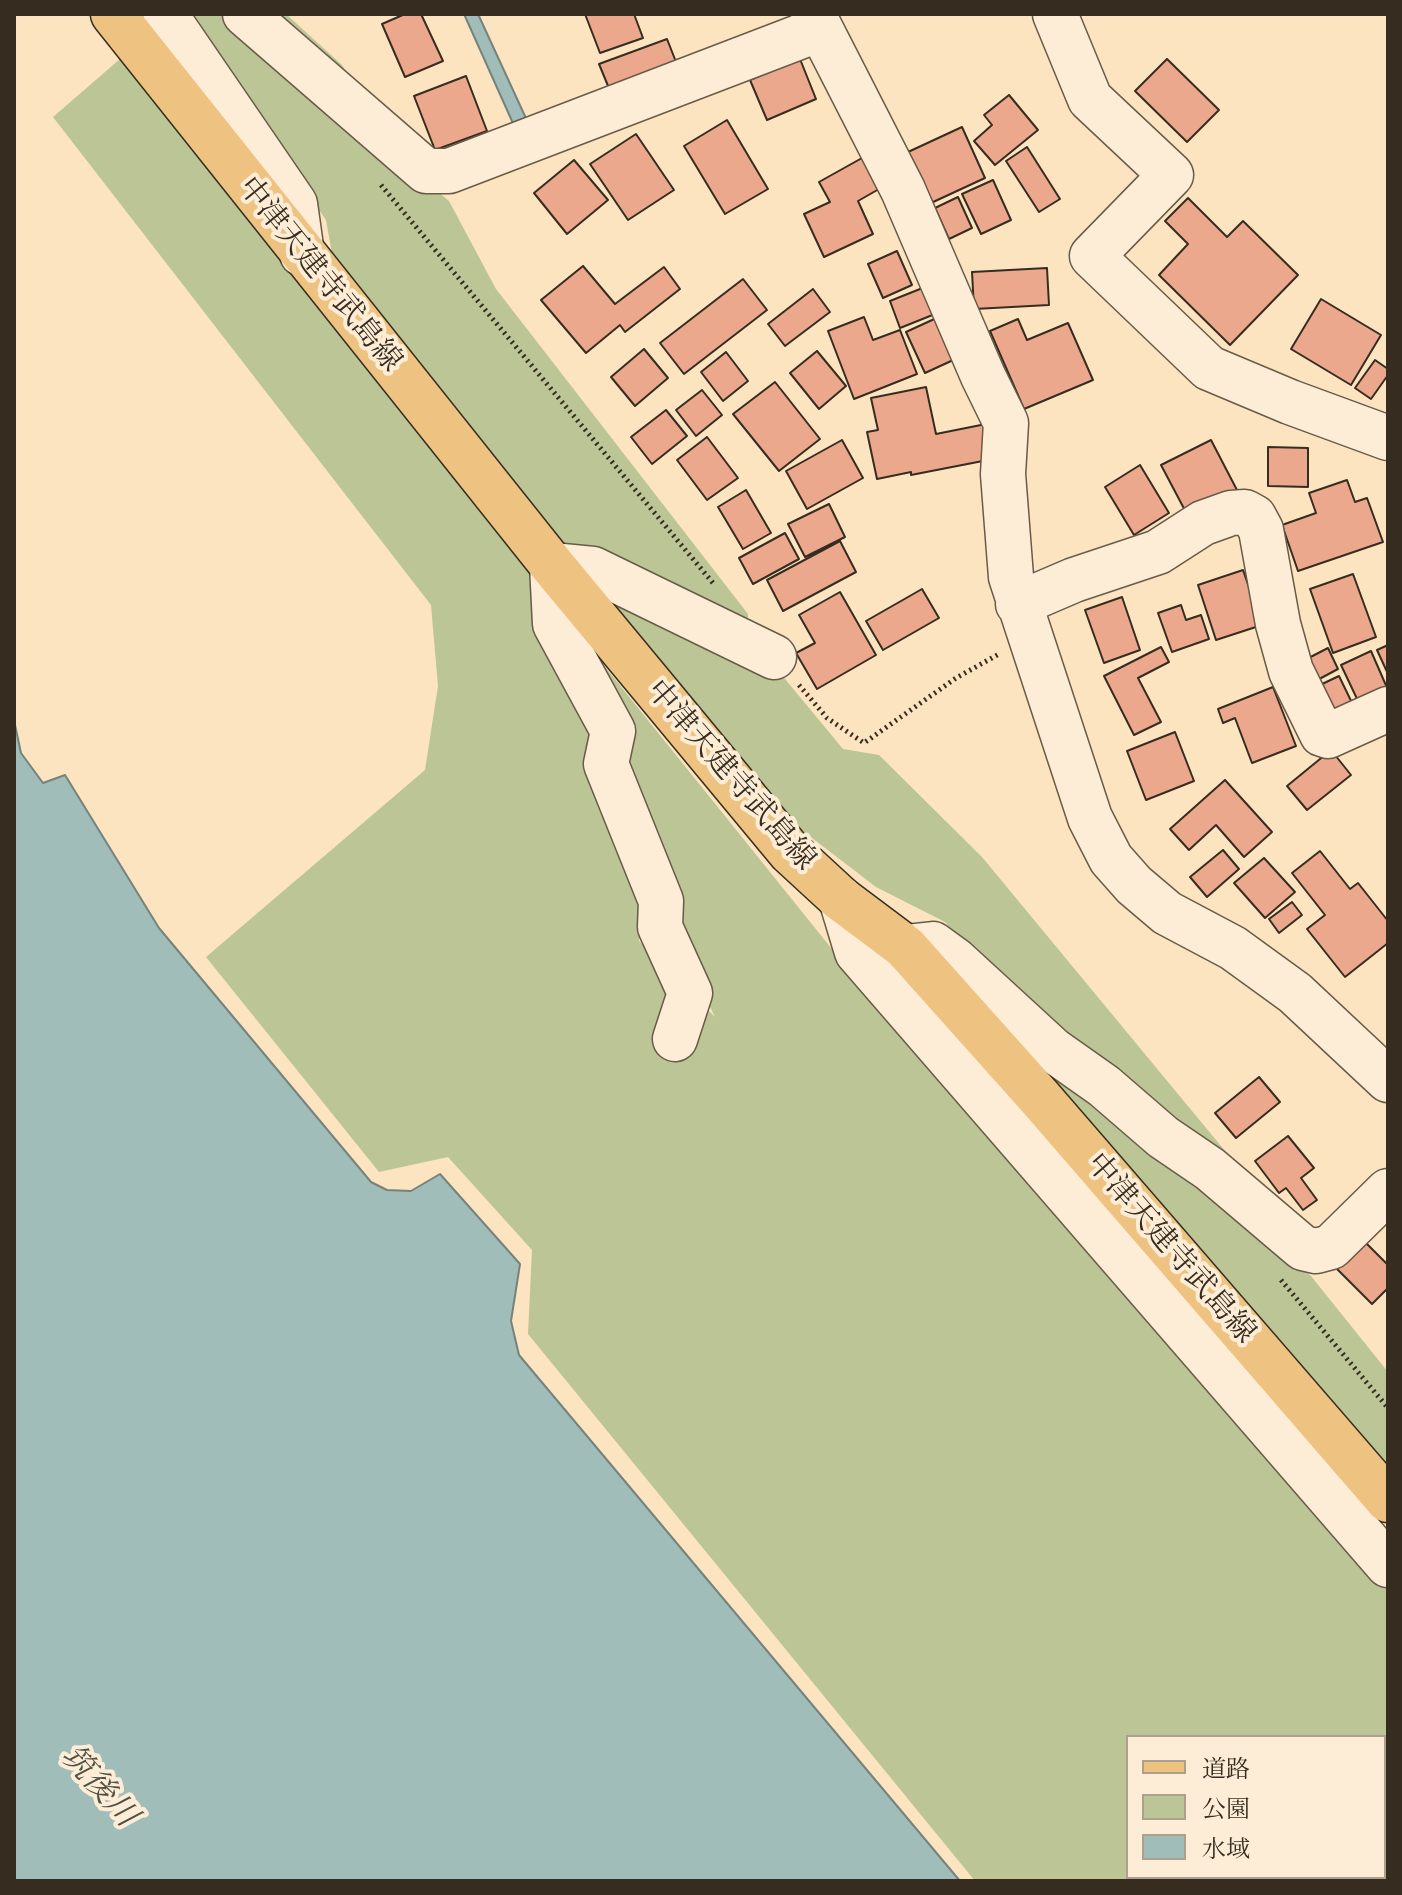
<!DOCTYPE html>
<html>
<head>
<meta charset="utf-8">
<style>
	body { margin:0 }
	#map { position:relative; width:1402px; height:1895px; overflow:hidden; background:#fce4c0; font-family:Alegreya,"Noto Serif JP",serif }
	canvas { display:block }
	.frame { position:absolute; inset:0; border:16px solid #362d20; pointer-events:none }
	.legend { position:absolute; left:1126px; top:1735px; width:260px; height:144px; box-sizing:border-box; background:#fdedd6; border:2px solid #ada08d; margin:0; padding:10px 14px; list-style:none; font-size:24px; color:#362d20 }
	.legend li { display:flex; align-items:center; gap:16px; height:40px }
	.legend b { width:40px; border:2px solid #ada08d }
</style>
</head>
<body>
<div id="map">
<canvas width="1402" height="1895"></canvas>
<div class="frame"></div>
<ul class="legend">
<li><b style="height:10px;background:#eec280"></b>道路</li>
<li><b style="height:22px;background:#bbc596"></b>公園</li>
<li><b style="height:22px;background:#a0bdb9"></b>水域</li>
</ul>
</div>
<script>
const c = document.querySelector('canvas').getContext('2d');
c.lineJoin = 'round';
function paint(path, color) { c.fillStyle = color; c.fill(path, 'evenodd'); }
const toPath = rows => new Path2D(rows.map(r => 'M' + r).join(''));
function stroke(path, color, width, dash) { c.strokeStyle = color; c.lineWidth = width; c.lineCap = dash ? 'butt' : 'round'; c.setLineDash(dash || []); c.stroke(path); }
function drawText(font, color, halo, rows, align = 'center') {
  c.font = font + ' Alegreya,"Noto Serif JP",serif'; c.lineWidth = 8; c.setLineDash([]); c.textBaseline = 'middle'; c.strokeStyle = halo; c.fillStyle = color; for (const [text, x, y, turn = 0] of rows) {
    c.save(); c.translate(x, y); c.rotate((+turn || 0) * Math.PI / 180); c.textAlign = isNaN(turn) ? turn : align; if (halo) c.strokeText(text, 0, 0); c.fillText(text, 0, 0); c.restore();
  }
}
paint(toPath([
	[182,14,224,14,449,201,496,289,748,614,748,636,562,548,334,265,326,220],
	[260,14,286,14,342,65,365,104],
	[120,59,531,573,597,726,644,892,639,941,715,1017,670,927,581,637,848,969,1388,1580,1388,1881,975,1881,528,1334,532,1250,448,1157,379,1172,206,957,425,770,438,686,431,605,53,117],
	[1128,1737,1384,1737,1384,1877,1128,1877],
	[591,582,771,662,843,749,879,755,982,857,1259,1192,1040,1029,945,922,876,887,799,828],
	[1018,1041,1311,1276,1388,1372,1388,1471]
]), '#bbc596');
const water = toPath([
	[464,14,478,14,530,127,516,130,464,14],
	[14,720,21,753,43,783,65,775,159,928,371,1182,387,1190,411,1191,440,1174,520,1264,511,1321,519,1355,960,1881,14,1881,14,720]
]);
paint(water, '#a0bdb9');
stroke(water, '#76837c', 2);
const building = toPath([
	[405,14,421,14,443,61,405,77,382,24,405,14],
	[585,14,634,14,643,38,600,53,585,14],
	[667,39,680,72,613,98,599,64,667,39],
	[800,59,816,99,767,120,750,80,800,59],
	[1167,59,1219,110,1187,142,1135,91,1167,59],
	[466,76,487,131,435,150,414,96,466,76],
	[1009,95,1038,130,995,165,974,141,992,125,984,115,1009,95],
	[727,120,768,189,725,214,684,146,727,120],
	[962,127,985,178,931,203,908,152,962,127],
	[636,134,674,190,628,220,590,164,636,134],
	[1027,147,1060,199,1039,212,1006,161,1027,147],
	[862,158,879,189,858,201,873,234,824,257,804,214,830,202,819,182,862,158],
	[574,160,608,200,567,234,534,193,574,160],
	[993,180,1011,220,981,234,962,194,993,180],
	[958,197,972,228,949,239,935,208,958,197],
	[1188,198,1227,237,1243,221,1298,275,1230,345,1159,275,1188,244,1165,221,1188,198],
	[897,251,912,285,883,298,868,264,897,251],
	[583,266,615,304,664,267,680,289,625,332,620,325,586,353,541,300,583,266],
	[1047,268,1049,305,974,309,972,272,1047,268],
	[743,279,767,310,684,374,660,343,743,279],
	[925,287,935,314,900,328,890,301,925,287],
	[813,289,830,312,785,346,768,324,813,289],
	[1321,299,1381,335,1351,385,1291,349,1321,299],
	[943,315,962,356,925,373,906,332,943,315],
	[864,317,873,340,900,330,917,374,854,399,828,331,864,317],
	[1018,319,1027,340,1068,323,1093,380,1024,409,990,331,1018,319],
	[644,349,668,378,635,406,611,377,644,349],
	[817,351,846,386,819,409,790,373,817,351],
	[726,352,748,381,723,401,701,372,726,352],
	[1375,360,1388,369,1388,375,1371,399,1355,388,1375,360],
	[775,382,820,439,779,471,733,414,775,382],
	[926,387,936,434,986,424,993,459,911,475,911,472,877,479,867,432,878,430,871,398,926,387],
	[702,390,722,415,696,436,676,410,702,390],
	[666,410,687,436,652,464,631,437,666,410],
	[707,437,738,478,707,500,677,460,707,437],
	[842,440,863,478,807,509,786,471,842,440],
	[1211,440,1238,492,1189,518,1161,465,1211,440],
	[1268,447,1308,448,1308,487,1268,486,1268,447],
	[1140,465,1169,513,1134,535,1105,487,1140,465],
	[1347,480,1355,502,1367,498,1383,542,1298,571,1282,525,1316,513,1309,493,1347,480],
	[746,490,771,533,743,549,718,507,746,490],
	[829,504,845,537,805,557,788,524,829,504],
	[785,533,799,559,753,584,739,558,785,533],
	[840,541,856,572,783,611,767,580,840,541],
	[1243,570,1262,625,1216,640,1198,585,1243,570],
	[1353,574,1376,637,1333,653,1310,589,1353,574],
	[922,589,939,618,883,650,866,621,922,589],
	[840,592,876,655,817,689,796,653,815,643,799,615,840,592],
	[1122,597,1140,650,1104,663,1085,610,1122,597],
	[1181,605,1186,620,1201,615,1209,639,1172,652,1158,613,1181,605],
	[1388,645,1388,674,1377,650,1388,645],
	[1161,647,1169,662,1138,678,1161,722,1134,735,1104,676,1161,647],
	[1328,648,1338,669,1308,685,1297,664,1328,648],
	[1371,651,1388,690,1359,703,1341,665,1371,651],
	[1339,676,1354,707,1333,717,1318,686,1339,676],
	[1273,687,1296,746,1252,763,1235,718,1223,723,1218,709,1273,687],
	[1175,732,1194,781,1146,800,1127,751,1175,732],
	[1331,750,1351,775,1307,810,1287,786,1331,750],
	[1225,780,1272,832,1244,857,1216,825,1189,850,1170,829,1225,780],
	[1223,850,1239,869,1207,897,1190,877,1223,850],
	[1320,851,1350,889,1358,883,1388,921,1388,943,1345,977,1307,929,1325,915,1292,873,1320,851],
	[1264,858,1295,892,1265,918,1234,883,1264,858],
	[1292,902,1302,915,1279,933,1269,919,1292,902],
	[1259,1077,1280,1102,1236,1138,1215,1113,1259,1077],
	[1288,1136,1314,1168,1301,1178,1317,1200,1303,1210,1286,1188,1279,1193,1255,1161,1288,1136],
	[1365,1242,1388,1265,1388,1288,1372,1304,1337,1269,1365,1242]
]);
paint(building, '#eca88c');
stroke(building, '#362d20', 2);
const minor = toPath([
	[165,14,295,204,302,254],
	[245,14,426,171,449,171,820,29],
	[813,14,903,190,983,376,1006,423,1003,474,1011,577,1090,818,1111,859,1134,885,1167,913,1233,948,1295,993,1388,1080],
	[1055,14,1090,99,1171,175,1092,256,1209,368,1290,402,1388,438],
	[1018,604,1074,580,1158,552,1203,523,1231,513,1245,512,1254,517,1261,530,1278,624,1291,671,1322,734,1328,736,1388,709],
	[841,899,857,952,1388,1565],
	[905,947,933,944,955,960,1053,1050,1104,1086,1163,1137,1210,1169,1303,1248,1316,1251,1331,1247,1388,1191],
	[675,1039,690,993,660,927,661,901,606,764,613,731,555,624,552,565,593,569,774,657]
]);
const major = toPath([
	[113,14,552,565,790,852,841,899,905,947,1040,1098,1388,1500]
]);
stroke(minor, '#685b48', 47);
stroke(major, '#362d20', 47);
stroke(toPath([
	[381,185,713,583],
	[799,685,827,718,864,743,956,678,999,654],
	[1281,1280,1388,1408]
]), '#362d20', 5, [2, 4]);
stroke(minor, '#fdedd6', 44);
stroke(major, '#eec280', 44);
drawText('30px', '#362d20', '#fdedd6', [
	["中津天建寺武島線",319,275,51],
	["中津天建寺武島線",730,776,49],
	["中津天建寺武島線",1170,1249,49]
]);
drawText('italic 32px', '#505146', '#fdedd6', [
	["筑後川",98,1787,48]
]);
</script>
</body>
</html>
